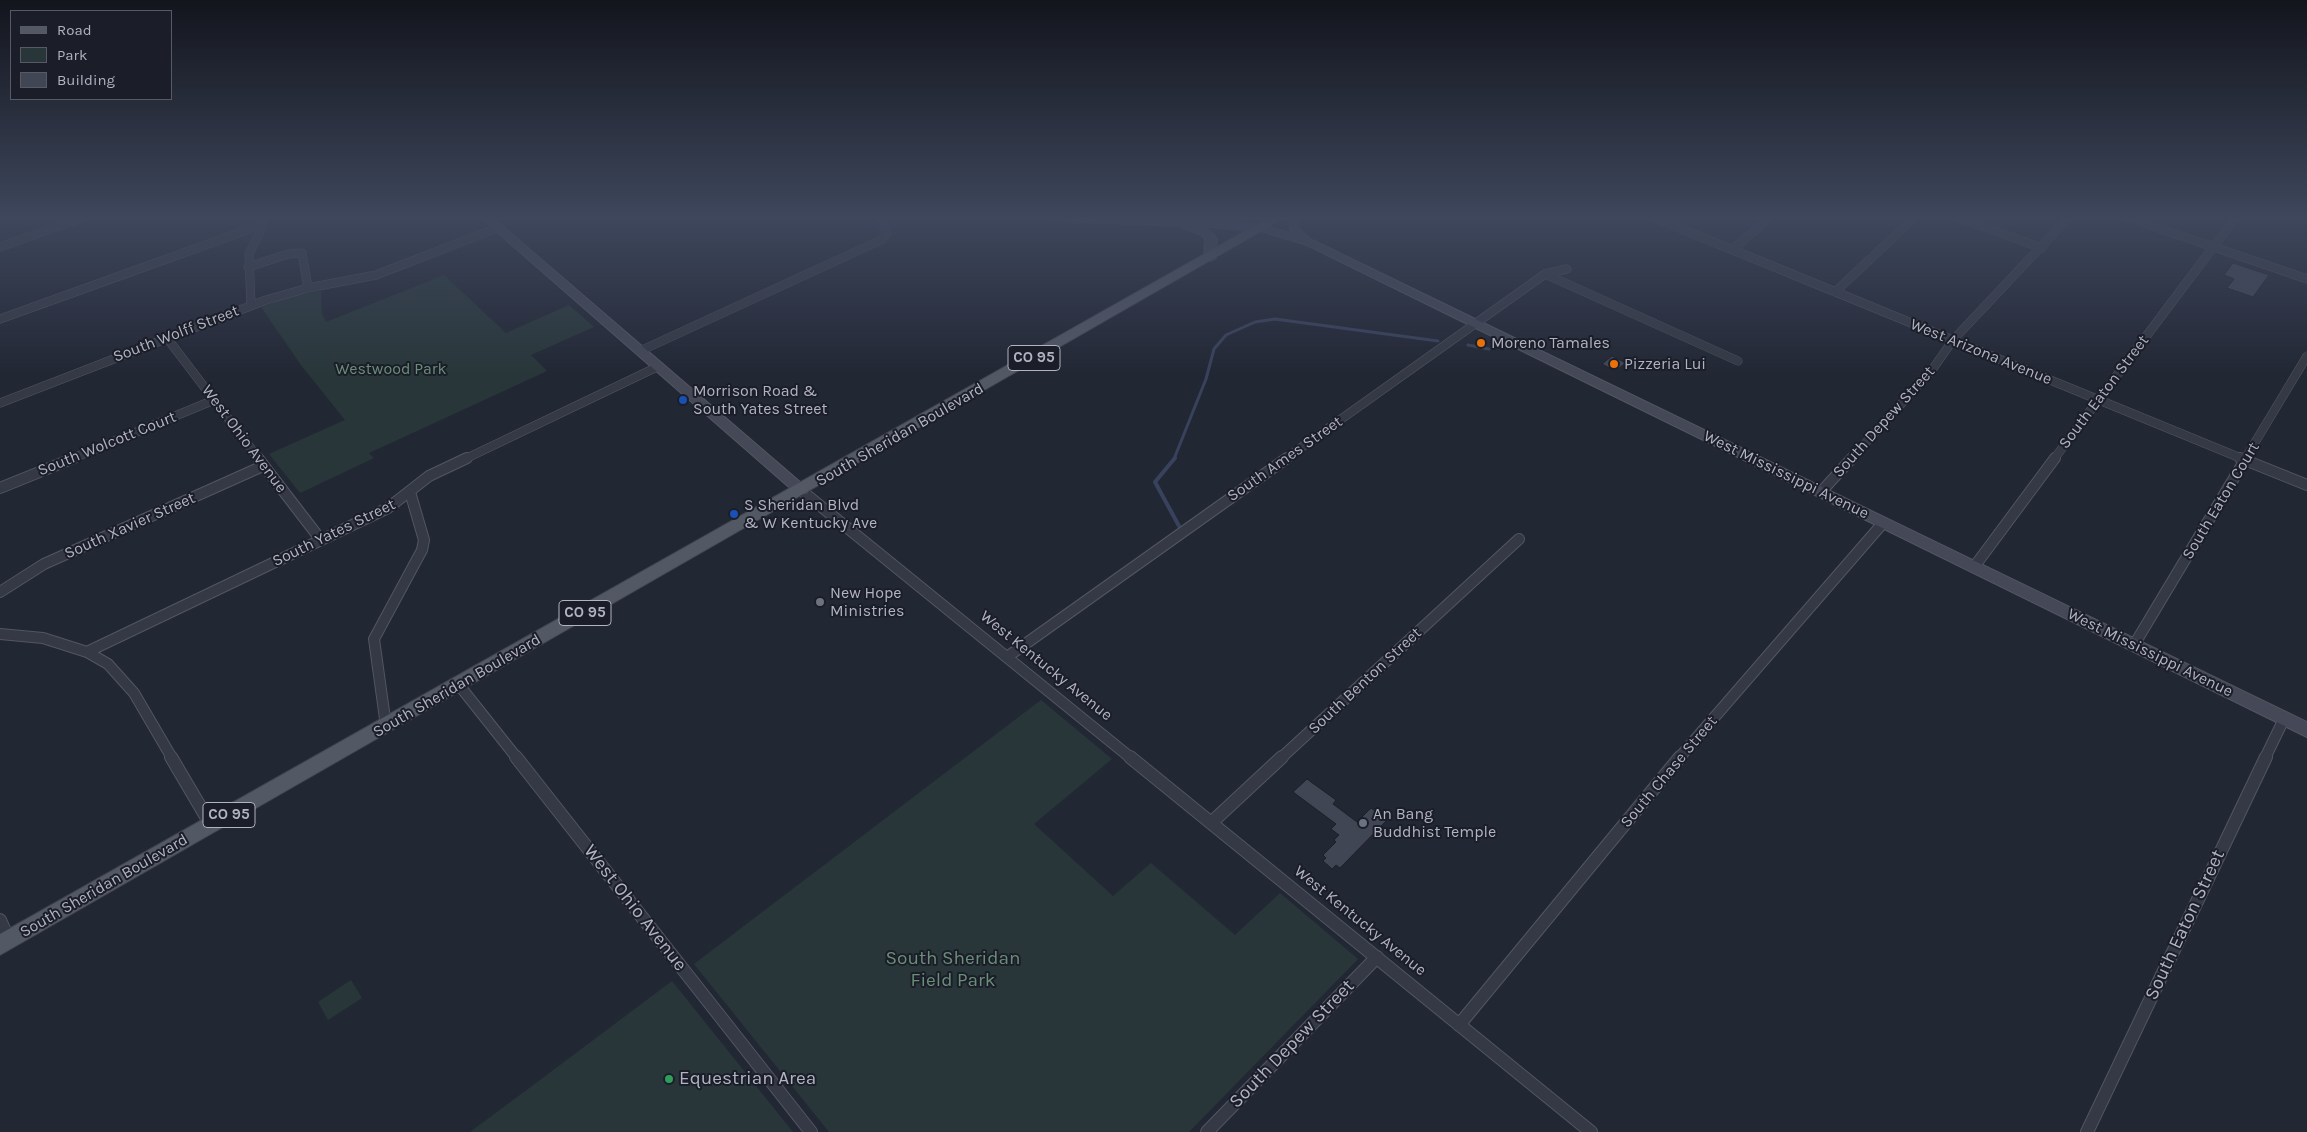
<!DOCTYPE html>
<html>
<head>
<meta charset="utf-8">
<style>
	body { margin:0 }
	#map { position:relative; width:2307px; height:1132px; overflow:hidden; background:#222734; font-family:Karla,sans-serif }
	canvas { display:block }
	.legend { position:absolute; left:10px; top:10px; width:162px; height:90px; box-sizing:border-box; background:#1b1e29; border:1px solid #575a66; margin:0; padding:6px 9px; list-style:none; font-size:15px; color:#b0b3c1 }
	.legend li { display:flex; align-items:center; gap:10px; height:25px }
	.legend b { width:25px; border:1px solid #575a66 }
</style>
</head>
<body>
<div id="map">
<canvas width="2307" height="1132"></canvas>
<ul class="legend">
<li><b style="height:6px;background:#535865"></b>Road</li>
<li><b style="height:14px;background:#283639"></b>Park</li>
<li><b style="height:14px;background:#414655"></b>Building</li>
</ul>
</div>
<script>
const c = document.querySelector('canvas').getContext('2d');
c.lineJoin = 'round';
function paint(path, color) { c.fillStyle = color; c.fill(path, 'evenodd'); }
const toPath = rows => new Path2D(rows.map(r => 'M' + r).join(''));
function stroke(path, color, width, dash) { c.strokeStyle = color; c.lineWidth = width; c.lineCap = dash ? 'butt' : 'round'; c.setLineDash(dash || []); c.stroke(path); }
function drawText(font, color, halo, rows, align = 'center') {
  c.font = font + ' Karla,sans-serif'; c.lineWidth = 4; c.setLineDash([]); c.textBaseline = 'middle'; c.strokeStyle = halo; c.fillStyle = color; for (const [text, x, y, turn = 0] of rows) {
    c.save(); c.translate(x, y); c.rotate((+turn || 0) * Math.PI / 180); c.textAlign = isNaN(turn) ? turn : align; if (halo) c.strokeText(text, 0, 0); c.fillText(text, 0, 0); c.restore();
  }
}
paint(toPath([
	[444,275,506,333,569,305,594,327,531,355,547,371,369,453,374,458,300,493,269,454,345,420,301,365,261,307,292,296,321,291,322,314,326,322],
	[1041,700,1112,759,1034,824,1113,896,1151,863,1235,935,1280,893,1358,959,1189,1132,829,1132,694,964],
	[351,980,362,998,328,1020,318,1002],
	[672,981,793,1132,470,1132,536,1083]
]), '#283639');
stroke(toPath([
	[1468,345,1489,349],
	[1174,459,1206,379,1214,349,1226,335,1255,322,1275,319,1438,341]
]), '#39425c', 3);
stroke(toPath([
	[1175,458,1155,482,1179,526]
]), '#39425c', 4);
const building = toPath([
	[2233,263,2269,275,2253,297,2227,288,2234,279,2224,275,2233,263],
	[1612,356,1626,363,1615,371,1602,364,1612,356],
	[1307,779,1336,800,1333,804,1357,822,1371,808,1387,820,1340,868,1336,865,1332,869,1323,861,1326,858,1323,855,1336,842,1334,840,1339,835,1331,829,1336,824,1293,792,1307,779]
]);
paint(building, '#414655');
stroke(building, '#1d202b', 1);
const streetFar2 = toPath([
	[1655,218,2243,459],
	[1960,218,2042,248],
	[2129,218,2307,279],
	[0,247,81,218],
	[1732,250,1769,218],
	[248,267,288,254,302,253,308,288],
	[1545,274,1738,361],
	[1835,292,1914,218],
	[251,305,249,254,260,232,262,222],
	[0,319,261,225],
	[167,338,259,459],
	[640,351,881,240,887,234,881,218],
	[0,403,266,300,308,288,376,275,497,228],
	[71,459,214,400],
	[465,459,657,367],
	[1285,459,1545,274,1567,269],
	[1851,459,1932,370,1953,340,2068,218],
	[2054,459,2235,218],
	[2245,459,2307,356]
]);
const streetFar1 = toPath([
	[258,458,321,540],
	[2240,458,2307,485],
	[0,488,74,458],
	[802,491,1131,758],
	[1821,492,1852,458],
	[1974,567,2055,458],
	[0,592,44,564,263,466],
	[0,634,43,638,87,652,108,664,134,693,172,758],
	[2134,645,2246,458],
	[87,652,388,508,429,476,467,458],
	[1007,657,1287,458],
	[459,685,517,758],
	[386,726,374,639,422,550,424,540,410,492],
	[1281,758,1519,539],
	[1679,758,1883,523],
	[2265,758,2284,719]
]);
const street = toPath([
	[171,757,211,825],
	[516,757,811,1132],
	[1130,757,1591,1132],
	[1211,823,1282,757],
	[0,920,9,940],
	[1459,1025,1680,757],
	[1207,1132,1377,957],
	[2087,1132,2266,757]
]);
const secondary = toPath([
	[481,218,493,218,807,488,809,491,807,494,797,494,481,218],
	[1047,218,1231,221,1262,225,1291,233,1287,218,1298,218,1299,229,1310,239,2307,722,2307,737,1307,245,1261,231,1198,226,1210,231,1217,239,1216,258,1210,261,1204,258,1205,239,1202,235,1183,228,1182,226,1052,221,1047,218]
]);
const primary = toPath([
	[1268,218,1284,218,0,955,0,934,1268,218]
]);
stroke(streetFar2, '#535662', 9);
stroke(streetFar1, '#535662', 12);
stroke(street, '#535662', 14);
stroke(secondary, '#535662', 2);
stroke(primary, '#3f424e', 2);
stroke(streetFar2, '#353945', 8);
stroke(streetFar1, '#353945', 10);
stroke(street, '#353945', 12);
paint(secondary, '#444857');
paint(primary, '#535865');
const sky = c.createLinearGradient(0, 0, 0, 377);
sky.addColorStop(0, '#13151d');
sky.addColorStop(0.58, '#3e475c');
sky.addColorStop(1, '#3e475c00');
c.fillStyle = sky;
c.fillRect(0, 0, 2307, 377);
for (const [x, y, r, color] of [
	[1481,343,5,"#e8710a"],
	[1614,364,5,"#e8710a"],
	[683,400,5,"#1a4fb4"],
	[734,514,5,"#1a4fb4"],
	[820,602,5,"#6b7280"],
	[1363,823,5,"#6b7280"],
	[669,1079,5,"#2e9e5b"]
]) { const dot = new Path2D(); dot.arc(x, y, r, 0, 2 * Math.PI); c.fillStyle = color; c.fill(dot); stroke(dot, '#1b1e29', 2); }
for (const [x, y, w] of [
	[1034,358,52],
	[585,613,52],
	[229,815,52]
]) { const box = new Path2D(); box.roundRect(x - w / 2, y - 12.5, w, 25, 4); c.fillStyle = '#1b1e29'; c.fill(box); stroke(box, '#b0b3c1', 1); }
drawText('bold 15px', '#b0b3c1', null, [
	["CO 95",1034,358],
	["CO 95",585,613],
	["CO 95",229,815]
]);
drawText('16px', '#b0b3c1', '#1b1e29', [
	["South Wolff Street",176,334,-21],
	["West Arizona Avenue",1981,352,22],
	["South Eaton Street",2104,392,-53],
	["South Depew Street",1884,422,-48],
	["South Sheridan Boulevard",900,435,-30],
	["West Ohio Avenue",244,439,53],
	["South Wolcott Court",107,444,-22],
	["South Ames Street",1285,459,-35],
	["West Mississippi Avenue",1786,475,26],
	["South Eaton Court",2221,501,-59],
	["South Xavier Street",130,526,-24],
	["South Yates Street",334,533,-26],
	["West Mississippi Avenue",2150,653,26],
	["West Kentucky Avenue",1046,666,39],
	["South Benton Street",1365,681,-43],
	["South Sheridan Boulevard",457,686,-30],
	["South Chase Street",1669,772,-50],
	["South Sheridan Boulevard",104,886,-30],
	["West Kentucky Avenue",1360,921,39]
]);
drawText('16px', '#b0b3c1', '#1b1e29', [
	["Moreno Tamales",1491,343],
	["Pizzeria Lui",1624,364],
	["Morrison Road &",693,391],
	["South Yates Street",693,409],
	["S Sheridan Blvd",744,505],
	["& W Kentucky Ave",744,523],
	["New Hope",830,593],
	["Ministries",830,611],
	["An Bang",1373,814],
	["Buddhist Temple",1373,832]
], 'left');
drawText('16px', '#6a8f79', '#1b1e29', [
	["Westwood Park",391,369]
]);
drawText('19px', '#b0b3c1', '#1b1e29', [
	["West Ohio Avenue",635,908,52],
	["South Eaton Street",2185,925,-65],
	["South Depew Street",1292,1044,-46]
]);
drawText('19px', '#6a8f79', '#1b1e29', [
	["South Sheridan",953,959],
	["Field Park",953,981]
]);
drawText('19px', '#b0b3c1', '#1b1e29', [
	["Equestrian Area",679,1079]
], 'left');
</script>
</body>
</html>
